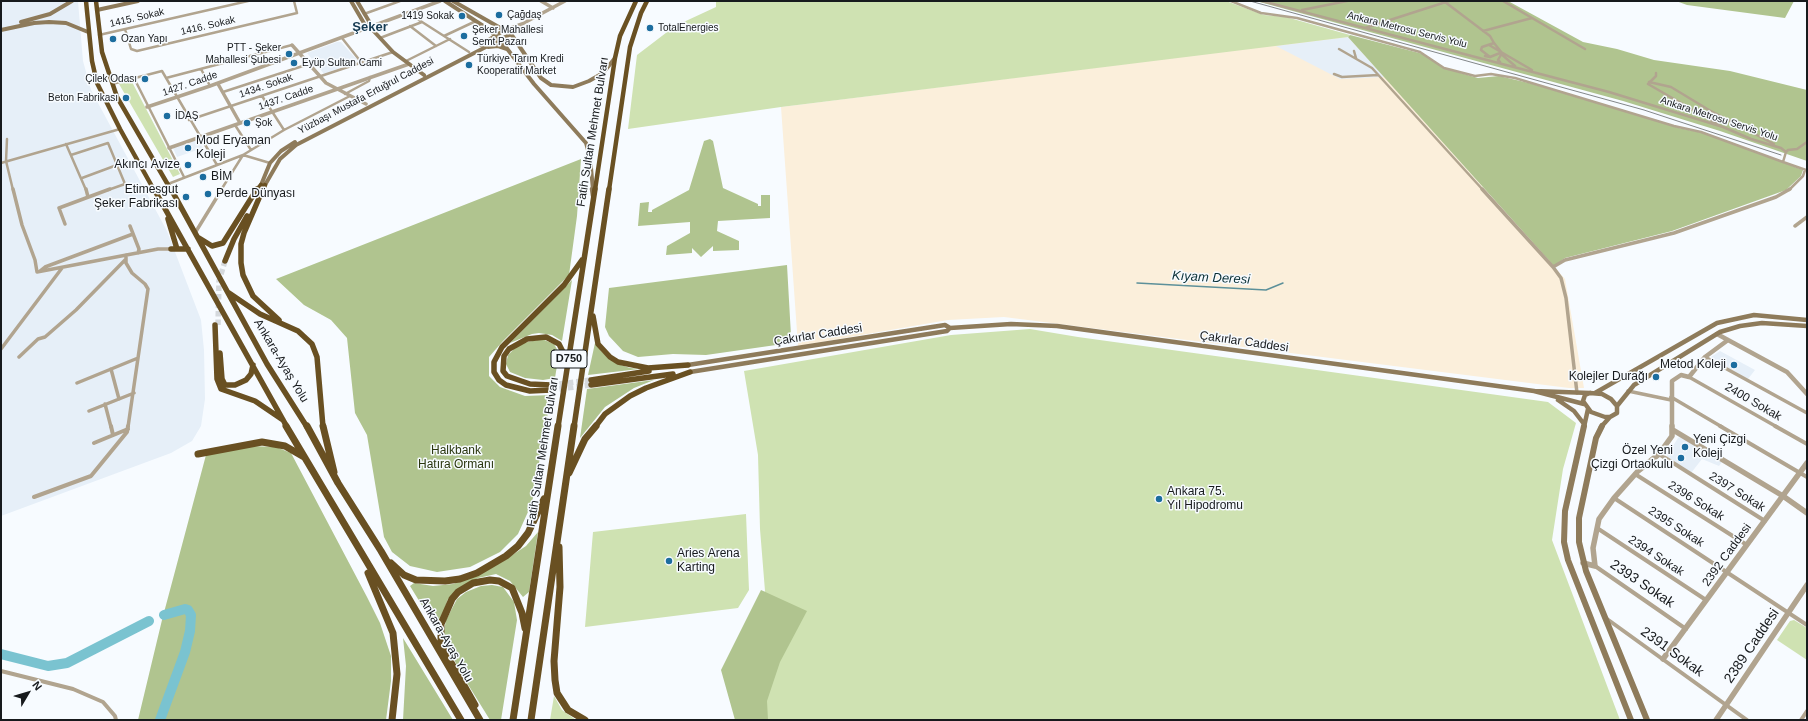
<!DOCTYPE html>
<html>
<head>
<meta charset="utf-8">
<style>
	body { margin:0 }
	#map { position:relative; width:1808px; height:721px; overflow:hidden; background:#f7fbff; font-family:Helvetica,sans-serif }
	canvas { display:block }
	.frame { position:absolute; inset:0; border:2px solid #171a1d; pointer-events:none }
	.north { position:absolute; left:8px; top:673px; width:40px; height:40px; -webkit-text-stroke:3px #f7fbff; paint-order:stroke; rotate:52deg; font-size:11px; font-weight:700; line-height:16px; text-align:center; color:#171a1d }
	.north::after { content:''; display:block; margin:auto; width:14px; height:18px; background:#171a1d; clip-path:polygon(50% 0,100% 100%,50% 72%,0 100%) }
</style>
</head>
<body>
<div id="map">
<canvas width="1808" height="721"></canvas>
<div class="frame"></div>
<div class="north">N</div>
</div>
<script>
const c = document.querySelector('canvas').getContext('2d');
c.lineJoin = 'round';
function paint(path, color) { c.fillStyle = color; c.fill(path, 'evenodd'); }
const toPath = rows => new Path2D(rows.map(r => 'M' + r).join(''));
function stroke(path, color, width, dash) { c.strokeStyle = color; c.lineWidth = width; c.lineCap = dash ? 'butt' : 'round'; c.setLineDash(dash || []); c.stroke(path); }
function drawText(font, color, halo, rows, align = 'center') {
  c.font = font + ' Helvetica,sans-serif'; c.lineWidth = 3; c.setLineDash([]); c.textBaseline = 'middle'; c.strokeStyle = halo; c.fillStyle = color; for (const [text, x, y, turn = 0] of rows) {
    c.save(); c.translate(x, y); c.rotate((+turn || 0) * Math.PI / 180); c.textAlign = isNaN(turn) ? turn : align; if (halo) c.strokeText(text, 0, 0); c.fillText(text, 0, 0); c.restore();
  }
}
paint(toPath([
	[1348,36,1565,279,1584,388,1569,388,1004,317,948,320,798,346,781,107]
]), '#fbefdb');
paint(toPath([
	[1,1,78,1,83,61,91,90,167,231,201,320,204,350,205,399,201,426,192,441,171,453,1,516],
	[1348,37,1384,77,1340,79,1276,46],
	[337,42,341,42,358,61,324,74,307,53],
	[198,139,203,148,177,157,173,148],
	[1720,351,1755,370,1748,379,1714,360,1711,357],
	[1681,437,1722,462,1719,466,1702,459,1691,473,1667,457,1667,455,1678,438]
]), '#e6eff8');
paint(toPath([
	[716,1,1226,1,1264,15,1286,17,1350,35,1348,37,781,107,628,129,637,55,675,26,716,7],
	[131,80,180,174,173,177,119,84],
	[1030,329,1078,337,1548,402,1576,423,1563,469,1552,540,1620,720,739,720,724,672,765,591,760,529,758,455,744,371,951,335],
	[746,514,749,590,738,608,585,627,593,532],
	[1794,620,1807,628,1807,660,1777,640,1790,621],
	[554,696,562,710,576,720,550,720]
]), '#cfe2b2');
paint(toPath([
	[1256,1,1508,1,1583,42,1617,49,1654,60,1730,71,1807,90,1807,161,1720,131,1623,101],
	[1676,1,1794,1,1785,18,1687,5],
	[1350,35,1423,54,1443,68,1478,78,1499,76,1529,83,1679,128,1703,133,1803,170,1801,176,1786,190,1672,231,1565,258,1554,266,1348,37],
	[710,139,713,141,723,188,758,204,758,206,761,206,761,195,770,195,770,218,718,221,717,231,739,241,739,250,713,251,713,246,701,257,692,248,692,253,666,255,667,246,690,233,690,222,638,226,640,203,649,202,648,212,652,212,652,210,689,190,704,141],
	[581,159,577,216,569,275,503,341,489,357,489,376,500,387,525,396,551,395,532,503,518,534,500,552,470,567,437,572,410,566,392,552,384,537,367,435,355,413,347,338,331,320,304,305,276,279],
	[787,265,791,336,783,344,706,355,673,354,638,357,623,351,609,336,605,327,609,288],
	[572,280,562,341,552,335,539,333,532,334,510,343],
	[542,339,554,344,559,353,555,378,543,380,525,378,510,372,506,364,508,355,514,349,523,343],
	[595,343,602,352,618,364,630,368,639,369,588,375],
	[654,380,634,388,605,407,580,438,587,389],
	[250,446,276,447,291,453,367,597,380,623,391,656,391,681,386,720,138,720,162,620,206,455],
	[538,532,529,592,523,597,510,581,496,574,478,578,461,587,448,599,437,630,410,586,414,583,433,586,453,584,468,579,500,563,526,546],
	[492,585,503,587,514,602,517,620,501,720,490,720,459,670,446,642,444,631,446,620,457,599,466,592,481,586],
	[761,590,807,611,780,662,767,701,768,720,735,720,721,670],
	[403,638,453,720,403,720,406,666]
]), '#b0c48f');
stroke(toPath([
	[1137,283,1266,290,1283,283]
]), '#5c909a', 1.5);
stroke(toPath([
	[1,654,48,666,67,663,149,621],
	[160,720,185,652,190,631,191,615,188,610,185,609,164,615]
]), '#7ac3d0', 10);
stroke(toPath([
	[218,325,219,281,225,261],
	[551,385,591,380],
	[551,390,591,385]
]), '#d5d9dd', 5.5, [5.5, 3]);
stroke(toPath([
	[1231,1,1261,13,1297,18,1420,52,1444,68,1475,76,1491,74,1515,78,1674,126,1701,132,1783,162,1786,152,1781,148,1751,139,1723,127,1609,92,1262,1],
	[1503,1,1585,49],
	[1445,2,1490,36,1494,43,1482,47,1481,50,1490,57,1485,56],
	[1302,10,1347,1],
	[408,13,469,52],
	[364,14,400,1],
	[410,26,436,46],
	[1365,28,1449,1],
	[125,29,131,49,137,51,297,13,294,1],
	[1483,31,1532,18],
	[99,35,248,1],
	[444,36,476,21],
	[342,38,361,62],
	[380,38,422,22],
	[1494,43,1502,53,1498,60,1500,62],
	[1489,45,1532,70],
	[1339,49,1372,68,1483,190],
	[1354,51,1356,58],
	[1490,57,1500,53,1515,66],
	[406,61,450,39],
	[201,69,210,86],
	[1656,73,1656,76,1648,84,1719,125],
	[1334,74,1342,77,1378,75],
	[134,78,184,177],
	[166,78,292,45],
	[1649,82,1671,87,1709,110,1774,144],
	[112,84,162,71,217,165],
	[223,92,309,64],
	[345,94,369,81,370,77],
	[262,96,284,130],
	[189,120,393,52],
	[235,125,251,150],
	[7,139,6,161,13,190],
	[66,144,86,190],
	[1786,152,1788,150,1797,149,1807,142],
	[71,155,108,143,125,184,108,190],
	[1783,162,1806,170],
	[1,163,120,129],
	[82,178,117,165],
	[168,184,243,155,270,163],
	[221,190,243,155,284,130,350,96],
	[1789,190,1803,176,1805,170]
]), '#b1a48f', 2.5);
stroke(toPath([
	[13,189,22,225,35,260,37,272],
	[86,189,88,197],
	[1482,189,1553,267],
	[65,224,59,208,110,189],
	[130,226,139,249,138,253],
	[1795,226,1807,217],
	[195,233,222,189],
	[126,255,126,263,132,273,145,284,148,289,128,427],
	[40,271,45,267,133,234],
	[37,272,158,249,171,249],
	[1,349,62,268],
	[19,357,38,339,45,337,76,310,126,259],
	[1705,357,1807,413],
	[111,369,119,399],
	[1689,377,1777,427],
	[77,383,138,358],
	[1628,391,1671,400],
	[1577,393,1566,298,1561,278,1553,267,1565,260,1674,233,1776,197,1790,189],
	[1671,397,1722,427],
	[105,404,111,427],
	[89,411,134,393]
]), '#b1a48f', 3.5);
stroke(toPath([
	[111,426,113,435],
	[1720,426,1807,477],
	[1775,426,1807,444],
	[94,443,128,429],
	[1659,454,1765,521],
	[1635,474,1747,545],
	[34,497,91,476,127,432,128,426],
	[1614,498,1807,625],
	[1597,528,1706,600],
	[1595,566,1686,629],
	[1607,619,1747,720],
	[1,671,73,689,103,702,115,716,116,720],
	[1801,720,1807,711]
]), '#b1a48f', 4);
stroke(toPath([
	[541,1,553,8],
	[522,24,565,1],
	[505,30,522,24,511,34],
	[292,45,326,83,366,104],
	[218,84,240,123],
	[147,107,210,86,440,1],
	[169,148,409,64]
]), '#b1a48f', 3.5);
stroke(toPath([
	[1717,334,1787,372,1807,394],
	[1672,427,1672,381,1681,375,1689,377,1705,357,1728,340]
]), '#b1a48f', 4.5);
stroke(toPath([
	[1673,430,1783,496,1807,513],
	[1583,563,1595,566,1593,548,1599,519,1614,498,1638,471,1659,454,1672,436,1672,426],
	[1663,659,1807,463],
	[1716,720,1807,585]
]), '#b1a48f', 5.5);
stroke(toPath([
	[351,1,365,25,369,26,393,52,424,75],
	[357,1,370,23,369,26],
	[445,1,491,31,495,36,481,45],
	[97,10,138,1],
	[21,22,50,14,72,1],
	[1,30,34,23,49,22,66,23,88,32],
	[505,30,495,36,502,42,534,84,586,143,590,157,593,190],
	[511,34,541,78,551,85,573,87,589,81,603,73,615,58],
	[488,47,498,46,507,49],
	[261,185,270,163,281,151,295,142],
	[265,185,280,159,296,145,511,34,453,1]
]), '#8e7b5b', 4);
stroke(toPath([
	[592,189,593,196],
	[950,328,1011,324,1057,326,1534,391],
	[688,365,945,325,950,328,947,331,690,372],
	[1590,393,1602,394,1611,399,1617,406,1617,413,1610,417,1605,417,1591,412,1583,401,1585,395,1590,393],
	[1595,393,1717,323,1754,315,1807,320],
	[1558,400,1574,411,1584,424],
	[1584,404,1534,391,1590,393],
	[1617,406,1634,385,1720,332,1740,326,1762,323,1807,326],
	[1584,427,1588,409],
	[1601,427,1610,417]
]), '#8e7b5b', 4.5);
stroke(toPath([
	[1584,426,1565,511,1564,542,1568,560,1631,720],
	[1602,426,1596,438,1579,518,1579,542,1586,571,1647,720]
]), '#8e7b5b', 6);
stroke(toPath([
	[86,1,92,61,97,83,120,129,154,190],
	[96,1,102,52,117,97,171,190],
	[257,190,261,185],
	[263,190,265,185],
	[595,190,615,58,620,36,636,1],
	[609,190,630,47,641,13,647,1]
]), '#695022', 4.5);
stroke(toPath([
	[154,189,287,427],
	[171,189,267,364,307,427],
	[263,189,244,233,241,244,241,263,243,275,253,296,279,320],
	[168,219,177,249],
	[199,238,212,246,223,243,257,189],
	[171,249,188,249],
	[225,261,234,239,247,216],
	[229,293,260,314,298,331,312,344,317,357,323,427],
	[593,316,598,344,610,357,618,362,648,368,688,365],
	[215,325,217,379,221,389,255,401,283,420],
	[220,353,222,379,225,385,235,385,246,380,251,374,253,365],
	[591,380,649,371],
	[551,385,530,384,507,376,503,371,504,356,509,349,527,339,546,337,559,344,568,362],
	[591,385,673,374],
	[551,390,530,391,506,385,499,380,494,372,494,362,502,347,564,285,582,260],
	[558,427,595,189],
	[574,427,609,189],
	[595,427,605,414,630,396,646,388,690,372]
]), '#695022', 5.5);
stroke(toPath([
	[286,426,461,720],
	[307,426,338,483,381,551,480,720],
	[323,426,334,472],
	[198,454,262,442,285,446,304,457],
	[569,473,585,439,596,426],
	[559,547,560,587,554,661,555,680,557,693,568,710,585,720],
	[391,563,404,575,416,580,445,581,460,579,477,573,506,556,518,546,528,533,544,499],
	[368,573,393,633,397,674,392,720],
	[475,705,445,652,441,641,441,624,452,599,458,592,473,583,490,580,499,581,512,588,522,613,525,628],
	[513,720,558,426],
	[531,720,574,426]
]), '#695022', 7);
stroke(toPath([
	[1250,1,1644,110,1781,155]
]), '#828689', 1);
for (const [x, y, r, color] of [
	[499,15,4,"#1c6d9f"],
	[462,16,4,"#1c6d9f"],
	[650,28,4,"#1c6d9f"],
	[464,36,4,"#1c6d9f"],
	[113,39,4,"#1c6d9f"],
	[289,54,4,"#1c6d9f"],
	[294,63,4,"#1c6d9f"],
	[469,65,4,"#1c6d9f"],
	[145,79,4,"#1c6d9f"],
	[126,98,4,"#1c6d9f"],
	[167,116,4,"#1c6d9f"],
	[247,123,4,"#1c6d9f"],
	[188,148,4,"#1c6d9f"],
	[188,165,4,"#1c6d9f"],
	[203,177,4,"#1c6d9f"],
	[208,194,4,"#1c6d9f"],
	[186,197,4,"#1c6d9f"],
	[1734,365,4,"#1c6d9f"],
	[1656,377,4,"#1c6d9f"],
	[1685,447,4,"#1c6d9f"],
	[1681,458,4,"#1c6d9f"],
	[1159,499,4,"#1c6d9f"],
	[669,561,4,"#1c6d9f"]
]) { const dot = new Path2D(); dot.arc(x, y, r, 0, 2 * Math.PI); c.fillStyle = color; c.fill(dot); stroke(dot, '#f7fbff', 1.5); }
drawText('10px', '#171a1d', '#f7fbff', [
	["Çağdaş",507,15],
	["1419 Sokak",454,16,"right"],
	["TotalEnergies",658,28],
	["Şeker Mahallesi",472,30],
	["Semt Pazarı",472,42],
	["Ozan Yapı",121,39],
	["PTT - Şeker",281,48,"right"],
	["Mahallesi Şubesi",281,60,"right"],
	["Türkiye Tarım Kredi",477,59],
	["Kooperatif Market",477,71],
	["Eyüp Sultan Cami",302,63],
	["Çilek Odası",137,79,"right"],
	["Beton Fabrikası",118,98,"right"],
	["İDAŞ",175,116],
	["Şok",255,123]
], 'left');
drawText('10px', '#171a1d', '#f7fbff', [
	["1415. Sokak",137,18,-13],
	["1416. Sokak",208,26,-13],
	["Ankara Metrosu Servis Yolu",1407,30,14],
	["1427. Cadde",190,84,-19],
	["1434. Sokak",266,86,-19],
	["Yüzbaşı Mustafa Ertuğrul Caddesi",366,96,-28],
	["1437. Cadde",286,98,-19],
	["Ankara Metrosu Servis Yolu",1719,119,18]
]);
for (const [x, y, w] of [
	[569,359,36]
]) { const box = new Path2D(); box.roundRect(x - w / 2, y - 9, w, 18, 3); c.fillStyle = '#f7fbff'; c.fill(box); stroke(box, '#171a1d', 1); }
drawText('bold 11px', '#171a1d', null, [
	["D750",569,359]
]);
drawText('12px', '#171a1d', '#f7fbff', [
	["Fatih Sultan Mehmet Bulvarı",593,132,-81],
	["Çakırlar Caddesi",818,335,-9],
	["Çakırlar Caddesi",1244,342,8],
	["Ankara-Ayaş Yolu",281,361,59],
	["2400 Sokak",1753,402,30],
	["Fatih Sultan Mehmet Bulvarı",543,452,-81],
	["2397 Sokak",1737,492,32],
	["2396 Sokak",1696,501,32],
	["2395 Sokak",1676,527,33],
	["2392 Caddesi",1727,555,-54],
	["2394 Sokak",1656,556,33],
	["Ankara-Ayaş Yolu",446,640,60]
]);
drawText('12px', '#171a1d', '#f7fbff', [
	["Mod Eryaman",196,141],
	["Koleji",196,155],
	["Akıncı Avize",180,165,"right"],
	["BİM",211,177],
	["Etimesgut",178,190,"right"],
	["Şeker Fabrikası",178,204,"right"],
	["Perde Dünyası",216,194],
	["Metod Koleji",1726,365,"right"],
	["Kolejler Durağı",1648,377,"right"],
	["Yeni Çizgi",1693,440],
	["Koleji",1693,454],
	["Özel Yeni",1673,451,"right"],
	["Çizgi Ortaokulu",1673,465,"right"],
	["Ankara 75.",1167,492],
	["Yıl Hipodromu",1167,506],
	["Aries Arena",677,554],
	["Karting",677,568]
], 'left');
drawText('12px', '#2a360f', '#f7fbff', [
	["Halkbank",456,451],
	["Hatıra Ormanı",456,465]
]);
drawText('bold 13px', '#143951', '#f7fbff', [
	["Şeker",370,27]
]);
drawText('italic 13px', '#092f35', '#f7fbff', [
	["Kıyam Deresi",1211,278,3]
]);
drawText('14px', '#171a1d', '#f7fbff', [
	["2393 Sokak",1642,584,34],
	["2389 Caddesi",1752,646,-56],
	["2391 Sokak",1672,652,36]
]);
</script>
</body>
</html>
